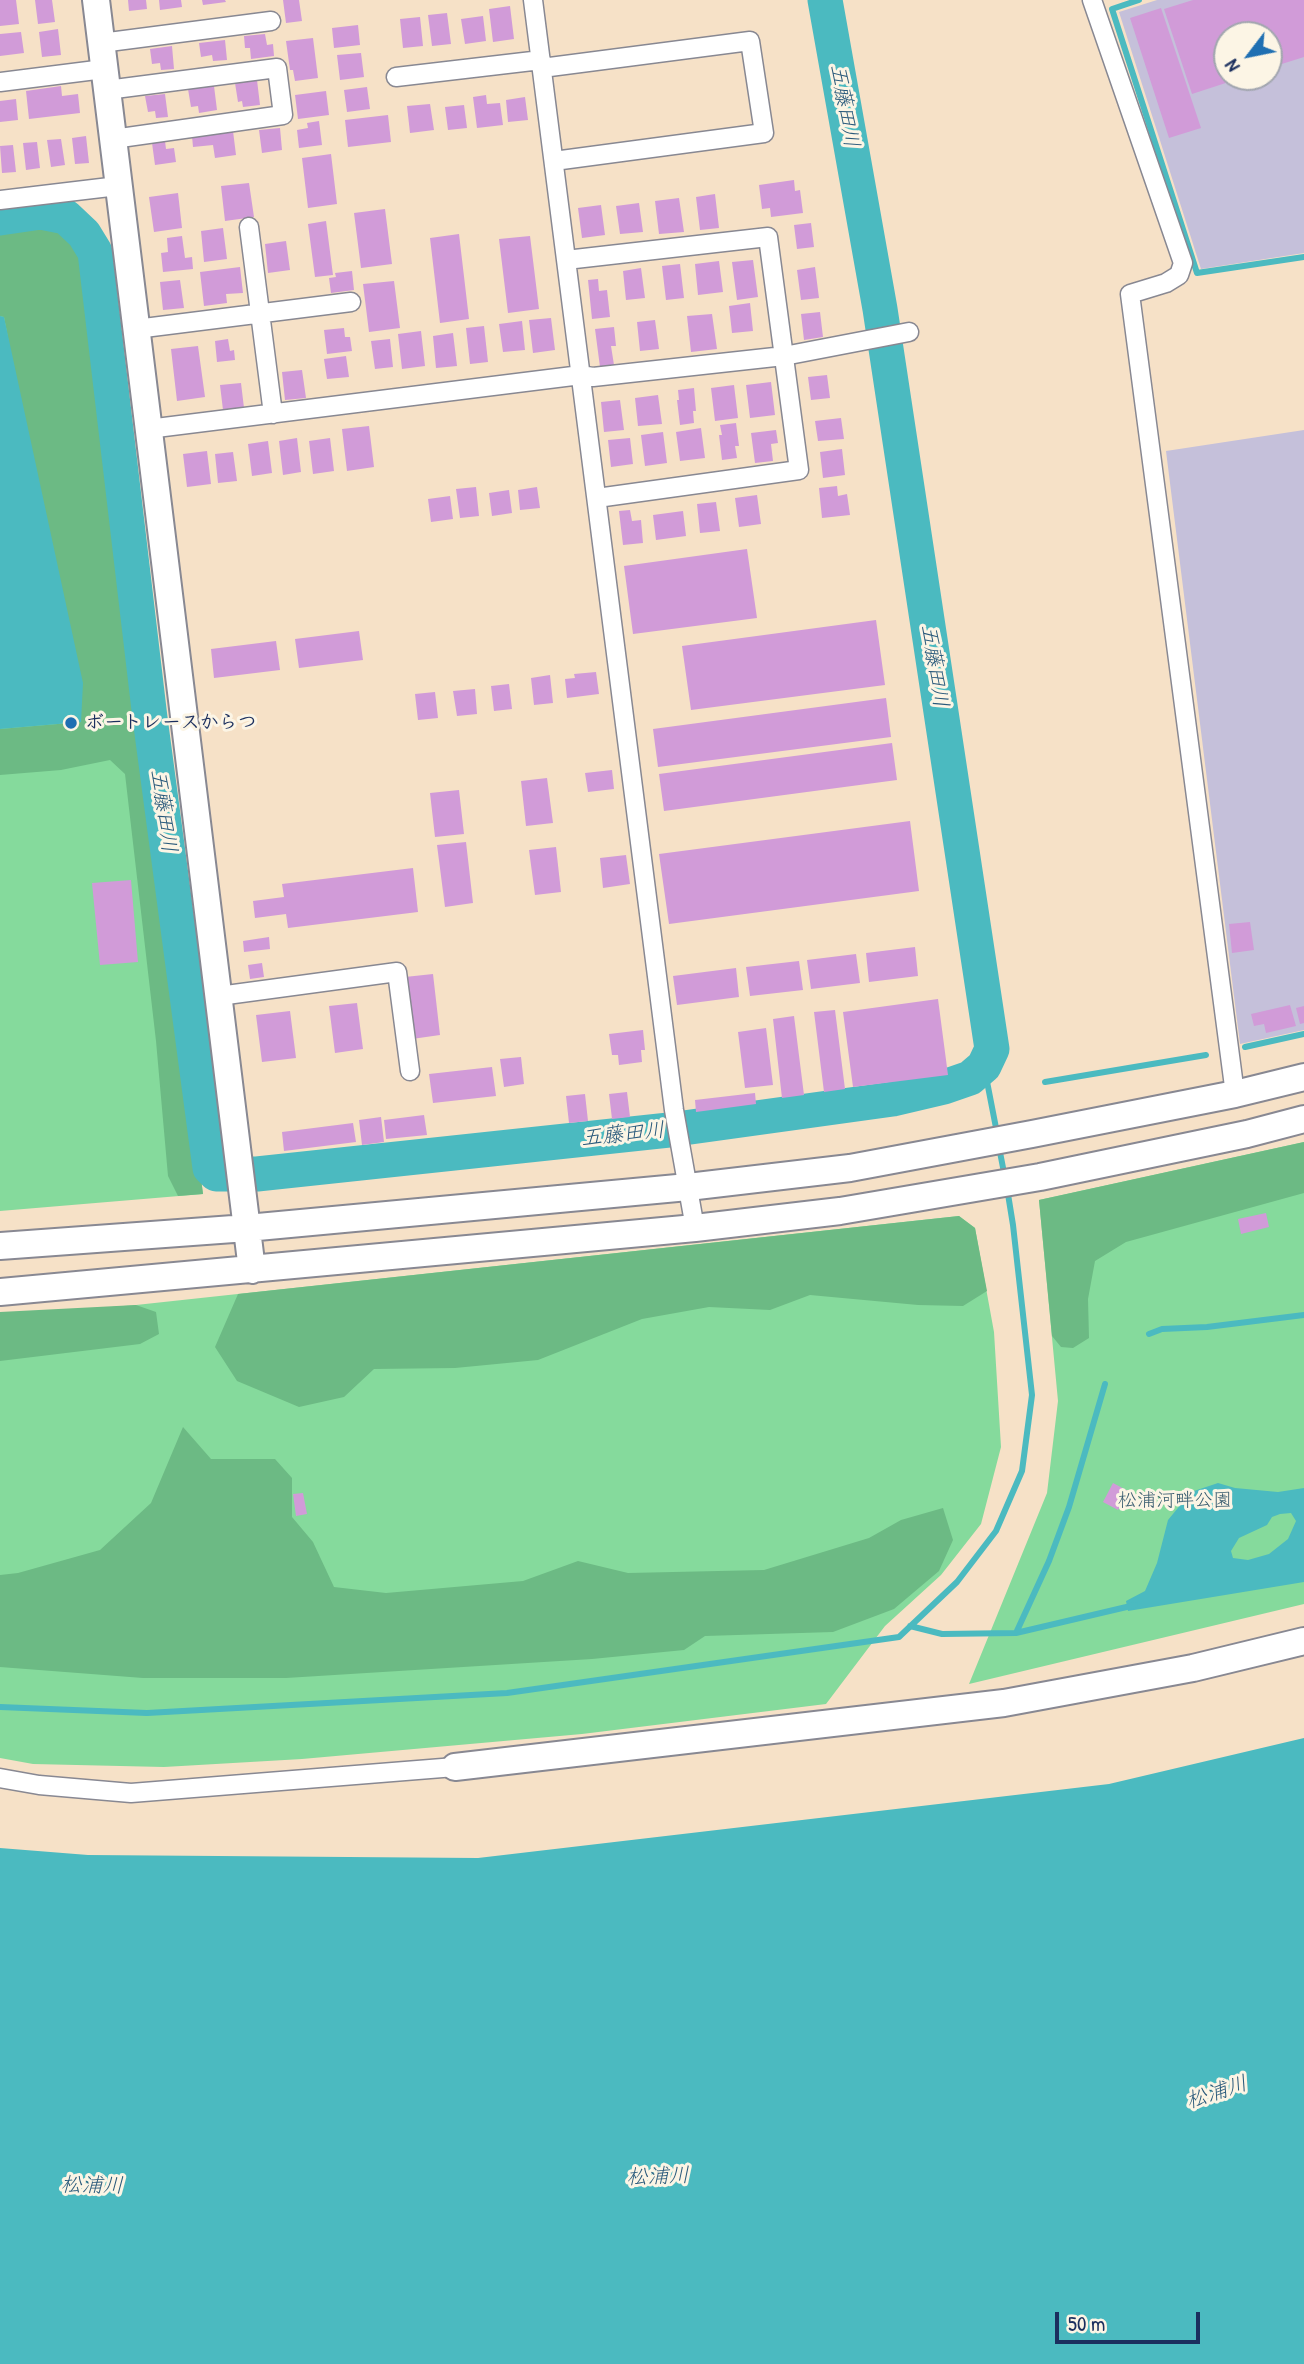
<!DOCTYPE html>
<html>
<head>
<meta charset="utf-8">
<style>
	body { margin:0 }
	#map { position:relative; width:1304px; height:2364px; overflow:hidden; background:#f6e1c7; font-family:"Patrick Hand",sans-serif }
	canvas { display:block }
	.north { position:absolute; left:1213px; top:21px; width:70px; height:70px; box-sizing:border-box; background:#fcf5e5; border:2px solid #a2a6af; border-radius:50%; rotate:238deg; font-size:19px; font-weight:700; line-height:28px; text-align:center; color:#1b2f5e }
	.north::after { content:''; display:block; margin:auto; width:24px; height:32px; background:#1f6fb2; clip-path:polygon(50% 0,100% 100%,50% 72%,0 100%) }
	.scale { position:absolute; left:1055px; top:2312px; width:145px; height:32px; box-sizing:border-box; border:4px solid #1b2f5e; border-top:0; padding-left:9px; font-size:21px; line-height:24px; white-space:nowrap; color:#1b2f5e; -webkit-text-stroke:5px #fcf5e5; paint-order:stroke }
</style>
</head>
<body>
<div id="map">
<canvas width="1304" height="2364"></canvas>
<div class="north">N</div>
<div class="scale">50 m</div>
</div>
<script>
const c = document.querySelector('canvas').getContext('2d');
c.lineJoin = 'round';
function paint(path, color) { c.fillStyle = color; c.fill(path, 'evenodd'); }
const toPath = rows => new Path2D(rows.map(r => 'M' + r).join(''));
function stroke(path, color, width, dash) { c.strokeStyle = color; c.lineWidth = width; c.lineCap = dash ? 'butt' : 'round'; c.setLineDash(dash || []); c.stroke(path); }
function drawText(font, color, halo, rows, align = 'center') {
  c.font = font + ' "Patrick Hand","Klee One",sans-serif'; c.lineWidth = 6; c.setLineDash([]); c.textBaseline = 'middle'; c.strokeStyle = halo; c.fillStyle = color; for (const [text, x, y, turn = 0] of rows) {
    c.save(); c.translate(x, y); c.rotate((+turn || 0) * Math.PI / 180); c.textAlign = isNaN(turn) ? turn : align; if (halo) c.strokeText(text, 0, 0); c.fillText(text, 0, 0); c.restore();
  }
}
paint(toPath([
	[1157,0,1304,0,1304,253,1201,269,1119,12],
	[1227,35,1269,35,1269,77,1227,77],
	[1304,430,1304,1030,1240,1044,1166,451]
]), '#c5c0da');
paint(toPath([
	[50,225,69,234,82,252,203,1194,0,1211,0,231],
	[1304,1142,1304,1604,969,1684,1047,1493,1058,1401,1039,1200],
	[959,1216,975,1228,994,1332,1001,1447,981,1524,941,1575,885,1626,826,1704,582,1734,302,1759,164,1767,33,1764,0,1758,0,1316,136,1305]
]), '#85da9c');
paint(toPath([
	[50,225,69,234,82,252,203,1194,178,1196,168,1176,156,1041,125,774,110,760,61,770,0,775,0,729,81,722,4,317,0,316,0,231],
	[1304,1142,1304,1193,1126,1242,1095,1261,1088,1299,1089,1338,1073,1348,1061,1347,1052,1336,1039,1200],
	[959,1216,975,1228,987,1291,963,1306,918,1305,810,1295,770,1310,709,1307,642,1319,538,1360,455,1368,374,1369,344,1397,299,1407,237,1381,215,1347,238,1294],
	[136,1305,156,1312,159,1334,140,1344,0,1361,0,1312],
	[183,1427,211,1459,275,1459,292,1478,292,1517,313,1542,334,1587,386,1593,523,1581,578,1561,628,1573,764,1570,869,1538,901,1520,943,1508,953,1540,939,1571,894,1609,833,1632,705,1636,684,1650,592,1659,286,1678,143,1678,0,1667,0,1575,18,1573,100,1550,151,1503]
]), '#6cba84');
paint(toPath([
	[0,316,4,317,83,683,81,722,0,729],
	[1218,1483,1235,1488,1278,1492,1304,1488,1304,1582,1128,1611,1126,1601,1145,1591,1157,1563,1168,1520,1191,1492],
	[1291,1513,1296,1521,1288,1539,1269,1554,1248,1560,1233,1558,1231,1551,1239,1538,1267,1525,1272,1517,1280,1514],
	[1304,1738,1304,2364,0,2364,0,1848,88,1855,478,1858,1109,1784]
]), '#4bbac0');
stroke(toPath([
	[1139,0,1112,9,1197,273,1304,257],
	[1245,1047,1304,1034],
	[984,1066,997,1133],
	[1045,1082,1206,1055],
	[999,1147,1005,1178],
	[1149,1334,1162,1329,1207,1327,1304,1315],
	[910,1626,942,1634,1016,1633,1135,1605],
	[1016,1633,1049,1561,1069,1507,1105,1384],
	[0,1707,147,1713,507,1693,899,1637,957,1582,996,1531,1022,1471,1032,1395,1013,1225,1007,1188]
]), '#4bbac0', 6);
stroke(toPath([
	[0,218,41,212,66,217,84,234,95,252,150,718,210,1168,216,1174,257,1174,669,1130,893,1099,944,1087,970,1078,984,1066,992,1049,880,309,825,0]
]), '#4bbac0', 35);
paint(toPath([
	[0,0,16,0,19,24,0,26],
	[35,0,52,0,55,22,38,24],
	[128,0,146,0,147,9,129,11],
	[159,0,181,0,182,7,160,10],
	[202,0,225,0,226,2,203,5],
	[283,0,299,0,302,21,286,23],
	[1193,0,1304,0,1304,57,1269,68,1269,35,1227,35,1227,77,1241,78,1192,94,1164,9],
	[510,6,514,39,493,42,489,9],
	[1161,8,1201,128,1169,138,1130,18],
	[447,13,451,44,432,46,428,15],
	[483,16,486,41,465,44,461,19],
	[420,17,423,46,403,48,400,19],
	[358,25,360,45,334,48,332,28],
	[58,29,61,55,42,57,39,32],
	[21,32,24,53,0,56,0,34],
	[265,34,267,45,273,44,274,56,251,59,250,48,245,48,244,36],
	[313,38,318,78,295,81,293,70,290,70,286,41],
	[225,40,227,60,213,61,212,55,201,57,199,43],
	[172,46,174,69,161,70,160,63,152,64,150,49],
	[361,53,364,77,340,80,337,55],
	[257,80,260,105,243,107,242,101,238,102,235,83],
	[61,86,62,96,78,94,80,113,29,119,26,91],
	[214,86,217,110,199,113,198,106,191,107,188,89],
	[367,87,370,109,347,112,344,90],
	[326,91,329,115,298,119,295,95],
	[165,94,168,117,156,118,155,111,148,112,145,96],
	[486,95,487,104,500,103,503,125,477,128,473,97],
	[525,97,528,120,508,122,506,100],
	[16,99,18,120,0,122,0,101],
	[430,104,434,130,410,133,407,106],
	[464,105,467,128,448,130,445,107],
	[388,115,391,142,348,147,345,120],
	[319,121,322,145,299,148,297,130,308,128,307,123],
	[280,128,282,150,262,153,259,130],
	[233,131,236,155,215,158,213,145,193,147,192,136],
	[86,136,89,163,75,164,72,138],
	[61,139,65,165,51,167,47,140],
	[165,141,166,149,174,148,176,162,155,165,152,143],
	[37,142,40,168,26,170,23,143],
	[13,145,16,172,2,173,0,146],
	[331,154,337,204,308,208,302,158],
	[794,180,795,191,800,190,803,213,771,217,770,208,762,209,759,185],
	[249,183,254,217,225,221,221,186],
	[178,193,182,228,154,232,149,197],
	[715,194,719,228,700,230,696,197],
	[679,198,684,232,659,234,655,201],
	[639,203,643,232,620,234,616,206],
	[601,205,605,235,582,238,578,208],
	[385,209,392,264,361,268,354,213],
	[326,221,333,275,315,277,308,224],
	[811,223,814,247,797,249,794,225],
	[223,228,227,259,204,262,201,231],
	[459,234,469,319,440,323,430,238],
	[182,236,185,258,192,257,193,269,163,272,161,253,168,252,167,238],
	[530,236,539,309,508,313,499,239],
	[286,241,290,270,268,273,265,244],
	[753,260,758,297,737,300,732,262],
	[719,261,723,292,698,295,695,264],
	[680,264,684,298,666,300,662,266],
	[240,267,243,293,226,294,227,303,204,306,200,272],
	[815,267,819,298,801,300,797,270],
	[641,268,645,298,626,300,623,271],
	[352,271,354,290,331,293,329,278,336,277,335,273],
	[598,279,599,291,607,290,610,317,592,319,588,280],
	[180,280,184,308,163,310,160,282],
	[394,281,400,328,369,332,363,284],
	[750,303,753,331,732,333,729,306],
	[820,312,823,337,804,340,801,314],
	[712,314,717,349,691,352,687,316],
	[551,318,555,350,533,353,529,320],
	[655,320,659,349,640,351,637,322],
	[522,321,525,350,503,352,499,324],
	[484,326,488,362,470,364,466,328],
	[614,327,616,346,611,346,614,365,600,367,595,329],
	[344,328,345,337,350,337,352,351,327,354,324,330],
	[421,331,425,366,402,369,398,334],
	[453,333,457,366,436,368,433,336],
	[228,339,230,351,234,350,235,360,217,362,215,341],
	[390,339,393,367,375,369,371,341],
	[198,346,205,397,177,401,171,349],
	[346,356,349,377,327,379,324,359],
	[302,370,306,398,285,400,282,372],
	[827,375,830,398,811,400,808,377],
	[771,382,775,415,750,418,746,385],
	[241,383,244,408,223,410,220,385],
	[734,385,738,418,715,421,711,388],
	[694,388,696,411,693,411,694,423,680,425,677,400,679,400,678,390],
	[658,395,662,424,638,426,635,398],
	[620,400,624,430,604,432,601,402],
	[841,418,844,439,818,441,815,421],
	[736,423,739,446,735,446,737,458,722,460,719,435,722,435,720,425],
	[369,426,374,467,347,471,342,429],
	[701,428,705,458,680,461,676,432],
	[776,430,778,443,771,444,773,461,755,463,751,433],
	[663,432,667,463,645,466,641,435],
	[297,438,301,472,283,475,279,441],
	[330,438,334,471,313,474,309,441],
	[630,438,633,464,611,467,608,440],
	[268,441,272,473,252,476,248,444],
	[842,449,845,475,823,478,820,452],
	[207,451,211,484,187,487,183,454],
	[233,452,237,481,218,483,215,454],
	[837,486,838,496,847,494,850,515,822,518,819,488],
	[476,487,479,516,460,518,456,489],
	[537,487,540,508,520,510,518,490],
	[509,490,512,513,492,516,489,493],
	[757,495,761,524,739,527,735,498],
	[450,496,453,519,431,522,428,499],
	[716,502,720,531,700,533,697,504],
	[630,510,632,521,641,520,643,543,623,545,619,511],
	[683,511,686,536,656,540,653,515],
	[747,549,757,618,633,634,624,566],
	[876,620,885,685,691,710,682,646],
	[359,631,363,660,299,668,295,639],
	[276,641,280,670,214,678,211,649],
	[596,672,599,694,567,698,565,679,575,678,574,674],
	[550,675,553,703,534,705,531,678],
	[509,684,512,709,494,711,491,686],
	[475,689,477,714,457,716,453,691],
	[435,692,438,718,418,720,415,694],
	[886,698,891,737,658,767,653,729],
	[892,743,897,780,664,811,659,774],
	[612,770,614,789,588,792,585,773],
	[547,778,553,823,526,826,521,781],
	[459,790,464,834,435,837,430,793],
	[910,821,919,891,669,924,659,854],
	[466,842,473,903,445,907,437,845],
	[556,847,561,892,535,895,529,850],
	[626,855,630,884,603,888,600,858],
	[413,868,418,912,288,928,286,914,255,918,253,901,284,897,282,884],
	[131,880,138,962,100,965,92,883],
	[1250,922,1254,950,1232,953,1229,924],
	[269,937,270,949,244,952,243,941],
	[915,947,918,976,869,982,866,953],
	[856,954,860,983,811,989,807,960],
	[799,961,803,990,750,996,746,967],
	[262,963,264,977,250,979,248,965],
	[736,968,739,997,677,1005,673,976],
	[433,974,440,1035,412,1039,405,977],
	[938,999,948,1075,853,1087,843,1012],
	[357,1003,363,1049,335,1053,329,1006],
	[1290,1005,1296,1026,1266,1033,1264,1024,1254,1026,1251,1014],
	[1304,1006,1304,1023,1300,1024,1296,1008],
	[835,1010,845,1089,824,1092,814,1012],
	[290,1011,296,1058,262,1062,256,1015],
	[794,1016,804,1095,782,1098,773,1019],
	[766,1028,773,1085,745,1088,738,1032],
	[643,1030,645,1050,641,1050,642,1062,619,1065,618,1055,612,1055,609,1034],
	[521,1057,524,1084,504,1087,500,1059],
	[492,1067,496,1096,433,1103,429,1074],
	[627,1092,630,1117,612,1119,609,1094],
	[755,1093,756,1104,696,1112,695,1100],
	[585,1094,588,1121,569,1123,566,1096],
	[424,1115,427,1135,386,1139,384,1120],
	[381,1117,384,1142,362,1145,359,1120],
	[353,1123,356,1142,284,1151,282,1132],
	[1266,1213,1269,1227,1241,1234,1238,1219],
	[1113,1483,1128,1491,1118,1510,1103,1502],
	[303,1493,307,1514,296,1516,293,1494]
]), '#d19bd8');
const street = toPath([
	[533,0,674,1110,695,1228],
	[1092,0,1183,263,1179,275,1166,283,1130,294,1235,1094],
	[101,43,271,21],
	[542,68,750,41,764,133,554,161],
	[396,77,541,60],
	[0,82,104,69],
	[107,90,277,68,283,115,113,139],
	[0,200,118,186],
	[249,227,273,414],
	[566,260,768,237,799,470,597,498],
	[136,329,351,302],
	[148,429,581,375,593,377,784,356,909,332],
	[219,996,397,972,410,1071],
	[0,1778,39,1785,131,1793,455,1767]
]);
const secondary = toPath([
	[96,0,252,1270],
	[0,1246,247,1228,688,1187,850,1168,1032,1134,1235,1094,1304,1077],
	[0,1292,695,1228,840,1211,1040,1177,1247,1134,1304,1119],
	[455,1767,1004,1703,1193,1668,1304,1641]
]);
stroke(street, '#888892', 21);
stroke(secondary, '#888892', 30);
stroke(street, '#fff', 18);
stroke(secondary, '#fff', 26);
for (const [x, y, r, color] of [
	[71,723,7,"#1f6fb2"]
]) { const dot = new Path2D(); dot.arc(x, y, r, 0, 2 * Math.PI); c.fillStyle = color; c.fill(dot); stroke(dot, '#fcf5e5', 2.5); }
drawText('bold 19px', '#1b2f5e', '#fcf5e5', [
	["ボートレースからつ",85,723]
], 'left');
drawText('19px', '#365a6e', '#fcf5e5', [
	["松浦河畔公園",1175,1501]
]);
drawText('italic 21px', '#29597b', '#fcf5e5', [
	["五藤田川",844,106,80],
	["五藤田川",934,666,81],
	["五藤田川",163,811,82],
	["五藤田川",623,1135,-6],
	["松浦川",1217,2093,-18],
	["松浦川",658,2177,-2],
	["松浦川",92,2186,1]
]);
</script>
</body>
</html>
